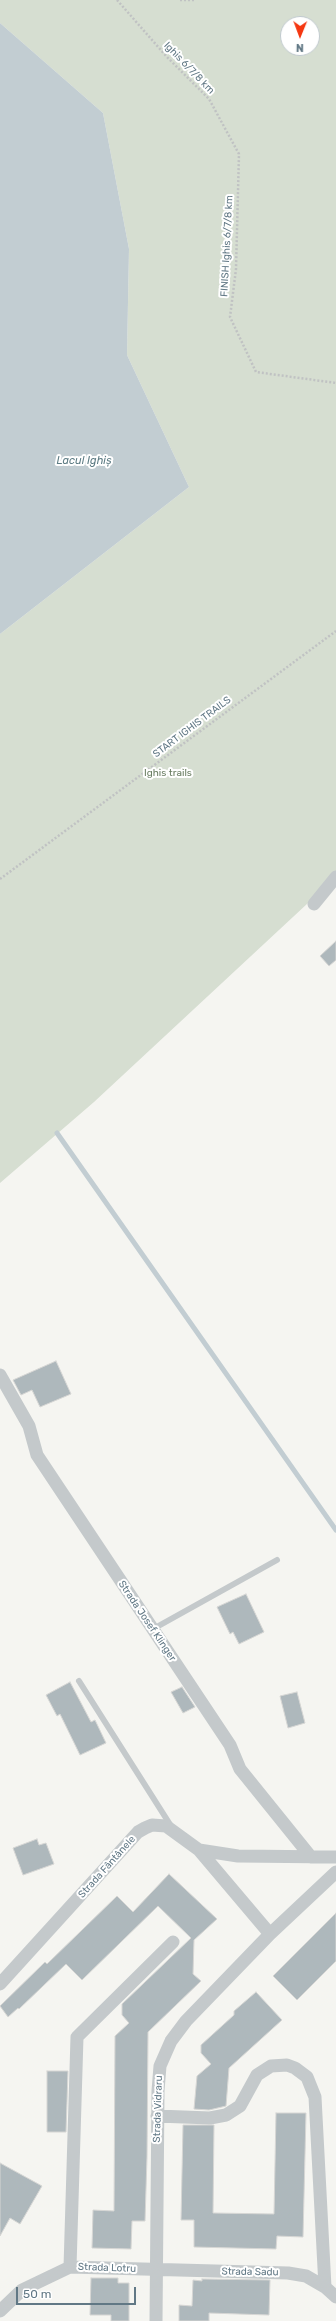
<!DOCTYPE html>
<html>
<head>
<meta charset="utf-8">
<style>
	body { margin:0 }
	#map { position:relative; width:336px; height:2321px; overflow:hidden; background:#f5f5f1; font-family:Rubik,sans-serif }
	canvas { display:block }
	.north { position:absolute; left:280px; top:16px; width:40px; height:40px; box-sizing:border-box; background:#fff; border:1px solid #c0c9ce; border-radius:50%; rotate:181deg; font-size:11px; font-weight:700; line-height:16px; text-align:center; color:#617885 }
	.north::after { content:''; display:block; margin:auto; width:14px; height:18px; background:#f53711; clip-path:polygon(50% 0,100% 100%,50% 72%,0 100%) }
	.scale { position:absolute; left:16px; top:2287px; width:120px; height:18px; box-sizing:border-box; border:2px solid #617885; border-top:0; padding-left:5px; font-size:12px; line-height:14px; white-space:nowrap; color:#617885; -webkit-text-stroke:3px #fff; paint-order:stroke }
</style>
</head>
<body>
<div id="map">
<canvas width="336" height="2321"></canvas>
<div class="north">N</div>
<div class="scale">50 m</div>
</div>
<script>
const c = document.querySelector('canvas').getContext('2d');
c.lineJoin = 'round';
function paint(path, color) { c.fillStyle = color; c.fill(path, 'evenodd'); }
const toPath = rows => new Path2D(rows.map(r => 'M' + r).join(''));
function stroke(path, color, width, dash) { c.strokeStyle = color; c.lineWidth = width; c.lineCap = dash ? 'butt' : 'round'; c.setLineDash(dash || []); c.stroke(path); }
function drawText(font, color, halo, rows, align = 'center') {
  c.font = font + ' Rubik,sans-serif'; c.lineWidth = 4; c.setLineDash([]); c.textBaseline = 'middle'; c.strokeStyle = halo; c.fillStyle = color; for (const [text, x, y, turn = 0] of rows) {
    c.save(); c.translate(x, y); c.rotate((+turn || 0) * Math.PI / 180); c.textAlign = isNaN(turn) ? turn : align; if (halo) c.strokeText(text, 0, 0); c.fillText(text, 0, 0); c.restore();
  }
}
paint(toPath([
	[0,0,336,0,336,877,94,1102,0,1183,0,634,189,487,127,355,129,249,103,113,0,23],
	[288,24,312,24,312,48,288,48]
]), '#d6ded1');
paint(toPath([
	[0,23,103,113,129,249,127,355,189,487,0,634]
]), '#c2cdd2');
stroke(toPath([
	[57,1133,336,1530]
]), '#c2cdd2', 5);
const building = toPath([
	[336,941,336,960,329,966,320,956,336,941],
	[56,1361,71,1394,40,1407,32,1390,21,1395,13,1380,56,1361],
	[246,1594,264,1632,239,1644,233,1632,230,1634,217,1607,246,1594],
	[70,1682,91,1722,95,1720,106,1743,80,1755,60,1714,57,1716,46,1695,70,1682],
	[182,1687,195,1707,183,1713,171,1692,182,1687],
	[297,1692,305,1723,288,1728,280,1696,297,1692],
	[37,1839,39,1845,46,1843,54,1864,23,1875,13,1848,37,1839],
	[169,1874,217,1919,194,1940,193,1974,201,1981,148,2032,147,2157,145,2221,132,2221,131,2249,92,2248,93,2210,114,2211,115,2036,129,2023,122,2015,122,2004,191,1938,158,1906,82,1980,66,1964,19,2009,18,2008,8,2017,0,2006,45,1962,47,1964,117,1896,133,1912,169,1874],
	[336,1913,336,1961,297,2000,273,1976,336,1913],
	[256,1992,282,2020,229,2068,226,2106,209,2110,194,2109,197,2076,211,2064,201,2053,201,2045,234,2015,234,2011,256,1992],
	[47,2071,68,2071,66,2132,47,2132,47,2071],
	[276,2113,306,2113,303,2237,277,2236,276,2249,194,2247,194,2220,181,2220,183,2125,214,2125,213,2213,274,2214,276,2113],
	[0,2163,42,2186,20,2224,10,2218,0,2236,0,2163],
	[91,2278,118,2278,118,2283,129,2283,129,2321,111,2321,111,2315,90,2315,91,2278],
	[202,2279,270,2280,269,2315,209,2313,209,2321,179,2321,179,2305,192,2306,193,2280,202,2281,202,2279]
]);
paint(building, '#aeb8bc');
stroke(building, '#d6d6d4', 1);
stroke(toPath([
	[117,0,167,57,209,99,239,154,236,269,230,317,256,372,336,383],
	[180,0,196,0],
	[0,879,336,631]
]), '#c0c2c3', 2.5, [2, 2]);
stroke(toPath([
	[153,1629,277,1560],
	[79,1681,171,1826]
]), '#c4c9cb', 6);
stroke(toPath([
	[314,904,336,877],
	[0,1375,29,1426,37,1455,230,1745,240,1769,311,1857],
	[199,1850,270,1934],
	[0,1984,138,1832,145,1828,152,1825,166,1826,199,1850,238,1856,336,1857],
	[157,2116,210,2118,226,2115,240,2106,257,2075,271,2066,287,2065,295,2068,307,2077,315,2097,325,2287],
	[70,2267,77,2037,173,1942],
	[0,2311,22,2290,70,2267,288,2273,306,2276,325,2287,336,2297],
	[156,2321,158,2091,160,2066,171,2041,186,2021,270,1934,336,1872]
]), '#c4c9cb', 13);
drawText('10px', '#617885', '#fff', [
	["Ighis 6/7/8 km",189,68,46],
	["FINISH Ighis 6/7/8 km",227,246,-87],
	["START IGHIS TRAILS",192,727,-37],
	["Strada Josef Klinger",147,1621,56],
	["Strada Fântânele",107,1867,-48],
	["Strada Vidraru",158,2109,-88],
	["Strada Lotru",107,2268,2],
	["Strada Sadu",250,2272,1]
]);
drawText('10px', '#687c60', '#fff', [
	["Ighis trails",168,773]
]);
drawText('italic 11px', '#5c7b83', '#fff', [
	["Lacul Ighiș",84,461]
]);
</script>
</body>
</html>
